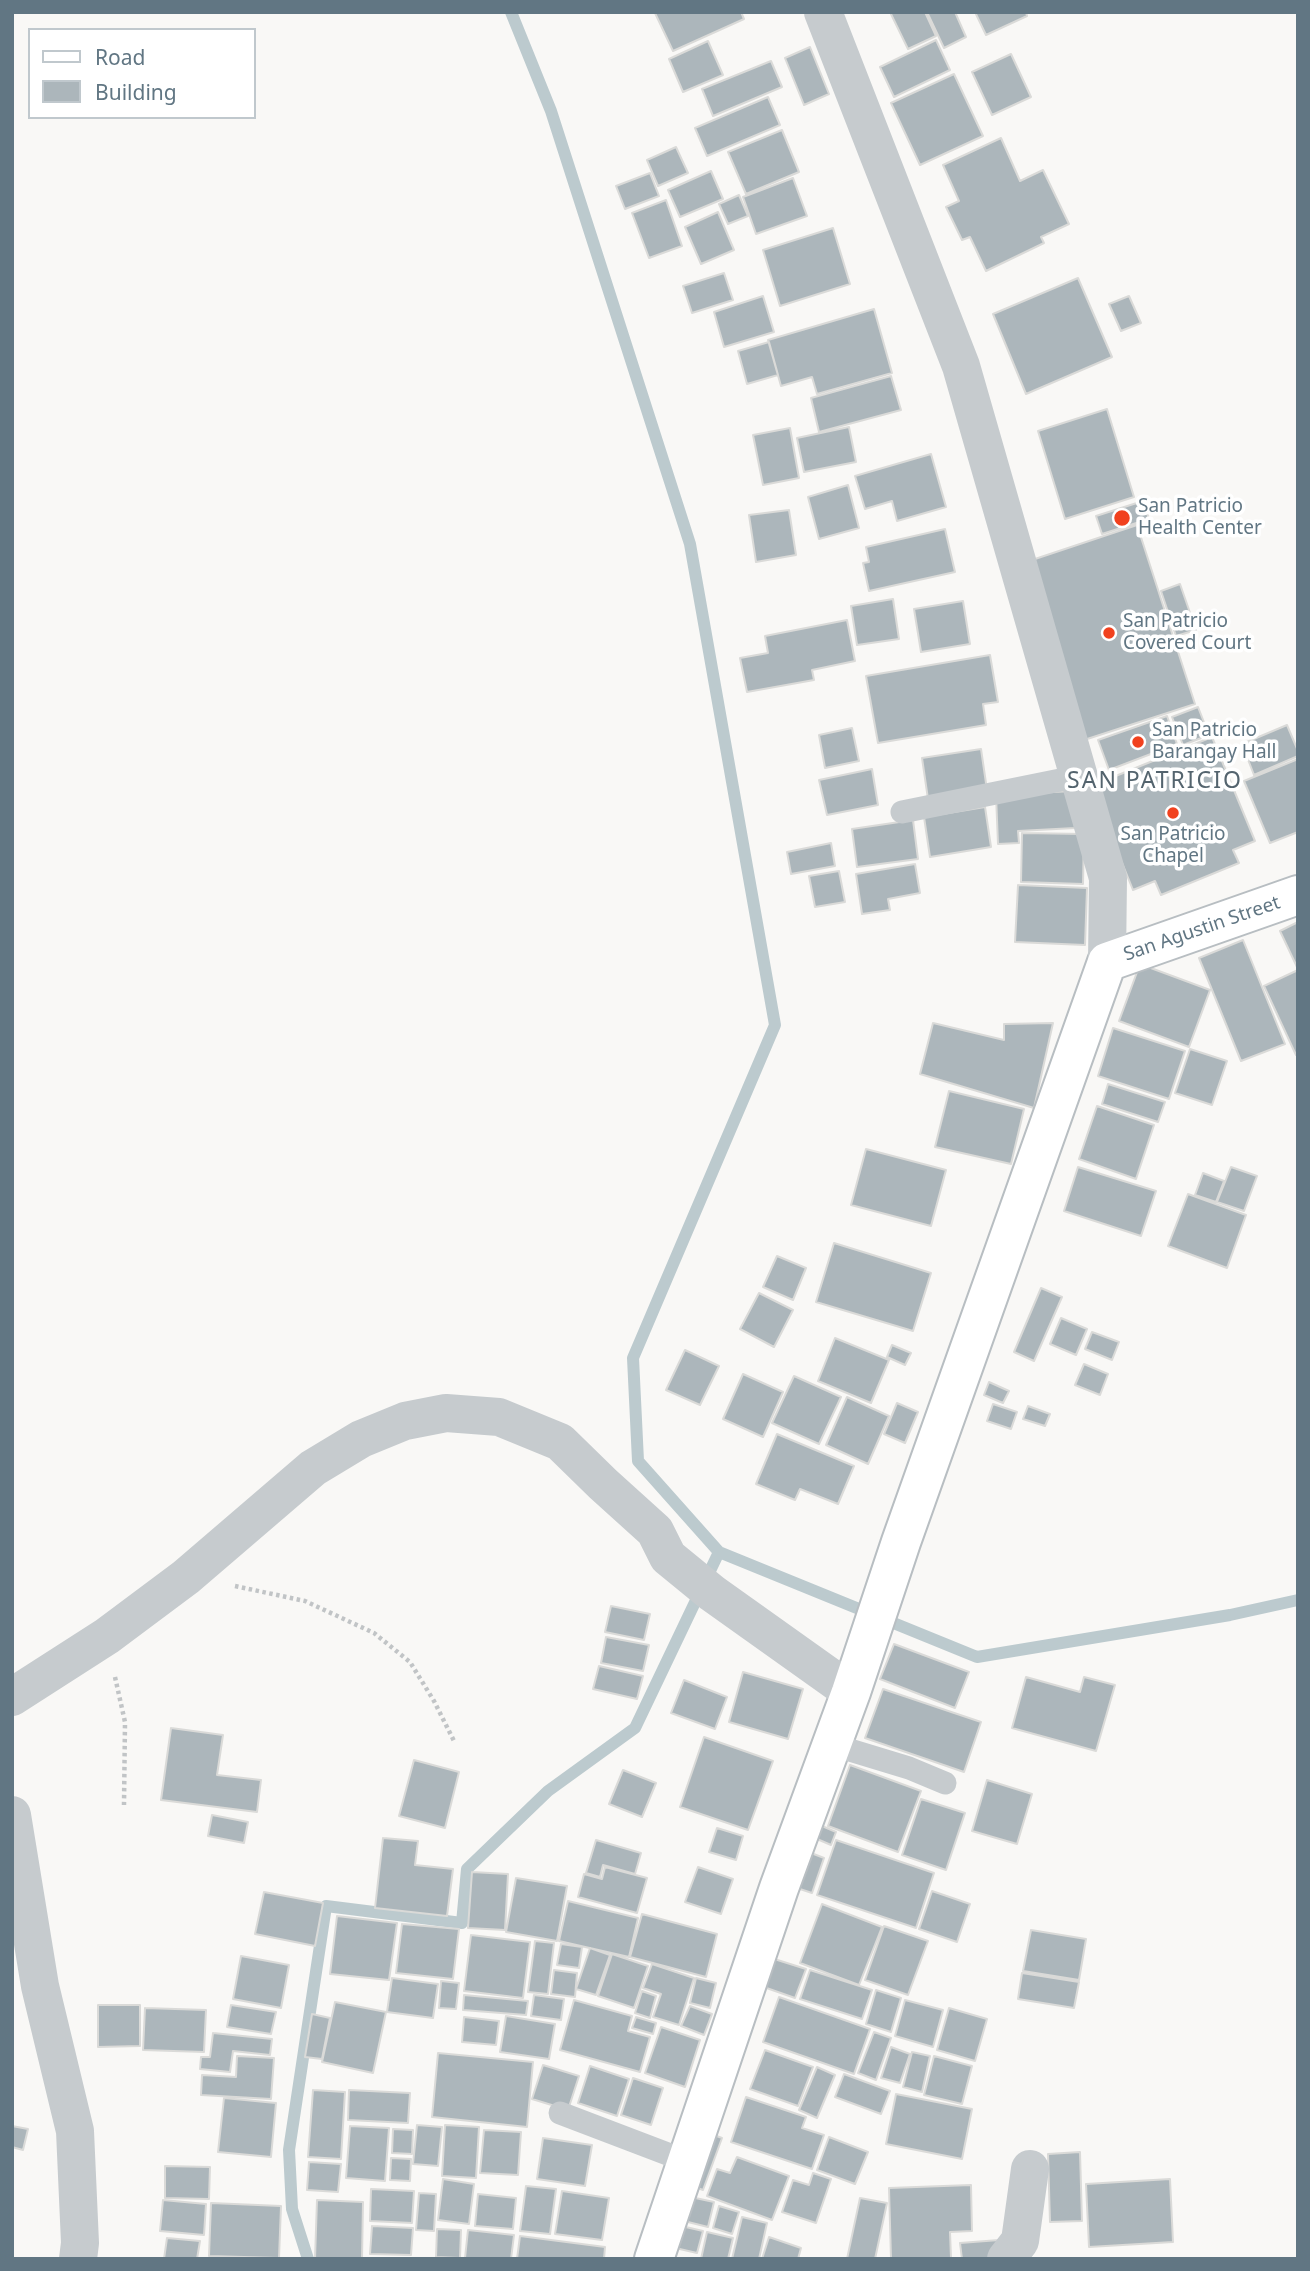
<!DOCTYPE html>
<html>
<head>
<meta charset="utf-8">
<style>
	body { margin:0 }
	#map { position:relative; width:1310px; height:2271px; overflow:hidden; background:#f9f8f6; font-family:"Noto Sans",sans-serif }
	canvas { display:block }
	.frame { position:absolute; inset:0; border:14px solid #617683; pointer-events:none }
	.legend { position:absolute; left:28px; top:28px; width:228px; height:91px; box-sizing:border-box; background:#fff; border:2px solid #c0c8cd; margin:0; padding:9px 12px; list-style:none; font-size:21px; color:#617683 }
	.legend li { display:flex; align-items:center; gap:14px; height:35px }
	.legend b { width:35px; border:2px solid #c0c8cd }
</style>
</head>
<body>
<div id="map">
<canvas width="1310" height="2271"></canvas>
<div class="frame"></div>
<ul class="legend">
<li><b style="height:9px;background:#fff"></b>Road</li>
<li><b style="height:19px;background:#acb6bb"></b>Building</li>
</ul>
</div>
<script>
const c = document.querySelector('canvas').getContext('2d');
c.lineJoin = 'round';
const toPath = rows => new Path2D(rows.map(r => 'M' + r).join(''));
function stroke(path, color, width, dash) { c.strokeStyle = color; c.lineWidth = width; c.lineCap = dash ? 'butt' : 'round'; c.setLineDash(dash || []); c.stroke(path); }
function paint(path, color) { c.fillStyle = color; c.fill(path, 'evenodd'); }
function drawText(font, color, halo, rows, align = 'center') {
  c.font = font + ' "Noto Sans",sans-serif'; c.lineWidth = 7; c.setLineDash([]); c.textBaseline = 'middle'; c.strokeStyle = halo; c.fillStyle = color; for (const [text, x, y, turn = 0] of rows) {
    c.save(); c.translate(x, y); c.rotate((+turn || 0) * Math.PI / 180); c.textAlign = isNaN(turn) ? turn : align; if (halo) c.strokeText(text, 0, 0); c.fillText(text, 0, 0); c.restore();
  }
}
stroke(toPath([
	[511,12,551,111,690,544,775,1025,633,1358,638,1461,719,1552],
	[308,2259,292,2209,289,2150,326,1906,462,1923,467,1869,548,1791,635,1728,719,1552,977,1657,1230,1615,1298,1600]
]), '#bccace', 12);
const building = toPath([
	[741,12,744,19,673,51,655,13,741,12],
	[890,12,925,12,936,36,908,49,890,12],
	[927,12,955,12,966,37,944,48,927,12],
	[975,12,1026,12,1027,16,986,35,975,12],
	[936,40,950,70,894,97,880,67,936,40],
	[708,41,723,75,683,92,669,59,708,41],
	[810,47,829,94,804,105,785,58,810,47],
	[1011,54,1031,97,992,115,972,72,1011,54],
	[771,61,782,87,713,116,702,89,771,61],
	[954,74,983,136,920,165,891,103,954,74],
	[768,97,780,125,707,156,695,128,768,97],
	[782,130,799,172,746,194,728,152,782,130],
	[1001,138,1020,181,1043,170,1069,224,1041,237,1044,243,986,271,970,237,962,240,946,207,959,201,943,165,1001,138],
	[676,147,688,173,658,186,647,160,676,147],
	[711,171,723,199,680,217,668,190,711,171],
	[650,173,659,196,625,209,616,186,650,173],
	[793,178,807,216,756,234,743,197,793,178],
	[739,195,748,216,728,224,719,204,739,195],
	[666,200,682,246,649,258,632,213,666,200],
	[718,212,734,250,701,264,685,227,718,212],
	[833,228,850,284,780,306,763,250,833,228],
	[724,273,733,300,692,313,683,286,724,273],
	[1078,278,1112,357,1026,394,993,314,1078,278],
	[763,296,774,332,724,347,714,312,763,296],
	[1129,296,1141,323,1121,331,1109,304,1129,296],
	[874,309,892,373,817,394,812,377,781,386,768,340,874,309],
	[769,342,778,375,747,384,738,351,769,342],
	[891,376,901,410,819,432,811,398,891,376],
	[1107,409,1134,497,1065,519,1038,431,1107,409],
	[849,427,856,462,804,472,797,438,849,427],
	[790,428,799,478,763,485,753,435,790,428],
	[931,454,946,507,897,521,892,501,865,509,855,476,931,454],
	[848,485,859,528,819,539,808,497,848,485],
	[1143,501,1149,519,1102,534,1096,516,1143,501],
	[789,510,796,555,756,562,749,515,789,510],
	[1137,525,1195,704,1081,741,1023,563,1137,525],
	[945,529,955,572,869,591,863,563,869,562,866,547,945,529],
	[1180,584,1196,630,1176,636,1161,591,1180,584],
	[893,599,899,639,857,645,851,606,893,599],
	[963,601,970,644,921,652,914,609,963,601],
	[847,620,855,661,812,670,814,680,747,692,740,658,768,653,765,636,847,620],
	[990,655,998,702,983,704,986,725,878,743,866,676,990,655],
	[1198,707,1209,735,1183,745,1172,717,1198,707],
	[1167,716,1177,744,1109,770,1098,740,1167,716],
	[1287,725,1298,751,1298,756,1254,775,1242,744,1287,725],
	[852,728,859,761,825,768,819,735,852,728],
	[1212,737,1255,841,1233,850,1239,863,1161,895,1155,881,1133,890,1091,786,1212,737],
	[981,749,987,790,928,799,922,758,981,749],
	[1298,759,1298,832,1270,843,1244,781,1298,759],
	[872,769,878,805,827,815,819,780,872,769],
	[1073,791,1075,828,1018,831,1019,843,998,844,996,795,1073,791],
	[985,807,991,847,930,857,924,817,985,807],
	[913,820,918,859,857,867,852,829,913,820],
	[1022,833,1084,834,1083,884,1021,882,1022,833],
	[831,843,835,866,791,874,787,852,831,843],
	[915,864,920,893,888,899,890,910,862,914,856,874,915,864],
	[839,871,845,902,815,907,809,876,839,871],
	[1018,885,1087,888,1085,945,1015,942,1018,885],
	[1298,922,1298,967,1297,967,1280,931,1298,922],
	[1243,940,1285,1044,1241,1061,1199,958,1243,940],
	[1140,964,1210,990,1189,1047,1119,1021,1140,964],
	[1298,970,1298,1054,1296,1055,1264,986,1298,970],
	[933,1023,1004,1040,1004,1024,1053,1023,1034,1108,920,1074,933,1023],
	[1113,1028,1185,1051,1169,1099,1098,1076,1113,1028],
	[1190,1049,1227,1061,1212,1105,1175,1093,1190,1049],
	[1108,1084,1165,1102,1158,1122,1102,1104,1108,1084],
	[949,1091,1024,1109,1011,1164,935,1147,949,1091],
	[1097,1106,1154,1125,1136,1179,1079,1159,1097,1106],
	[866,1149,946,1170,931,1226,851,1205,866,1149],
	[1078,1167,1156,1191,1141,1236,1064,1211,1078,1167],
	[1231,1167,1257,1176,1244,1211,1217,1202,1231,1167],
	[1203,1173,1224,1181,1216,1202,1195,1195,1203,1173],
	[1188,1194,1246,1215,1227,1268,1168,1246,1188,1194],
	[834,1243,931,1273,913,1331,816,1302,834,1243],
	[777,1256,806,1268,793,1300,763,1287,777,1256],
	[1041,1288,1062,1297,1034,1361,1014,1352,1041,1288],
	[759,1293,793,1310,774,1347,740,1329,759,1293],
	[1061,1318,1087,1329,1076,1355,1050,1344,1061,1318],
	[1092,1332,1119,1342,1112,1360,1085,1349,1092,1332],
	[835,1338,889,1360,871,1403,818,1381,835,1338],
	[892,1345,911,1353,905,1365,887,1357,892,1345],
	[685,1350,719,1366,700,1405,666,1390,685,1350],
	[1084,1364,1108,1374,1100,1395,1075,1385,1084,1364],
	[743,1374,783,1392,763,1437,723,1419,743,1374],
	[794,1376,841,1397,819,1444,772,1423,794,1376],
	[989,1382,1009,1391,1003,1403,984,1395,989,1382],
	[847,1397,889,1416,868,1464,826,1445,847,1397],
	[897,1403,918,1412,905,1443,884,1434,897,1403],
	[993,1404,1017,1412,1011,1429,987,1421,993,1404],
	[1028,1406,1050,1414,1045,1426,1023,1419,1028,1406],
	[777,1434,854,1466,838,1504,800,1489,795,1500,756,1484,777,1434],
	[611,1606,650,1614,644,1640,605,1632,611,1606],
	[606,1637,649,1645,643,1671,601,1663,606,1637],
	[894,1644,969,1672,955,1708,880,1679,894,1644],
	[599,1666,643,1676,637,1699,593,1689,599,1666],
	[743,1672,803,1689,788,1739,729,1722,743,1672],
	[1026,1677,1080,1692,1084,1677,1115,1685,1096,1751,1012,1728,1026,1677],
	[684,1680,727,1697,715,1729,671,1713,684,1680],
	[883,1689,981,1722,964,1772,865,1738,883,1689],
	[171,1728,223,1735,217,1775,261,1780,257,1812,161,1800,171,1728],
	[704,1737,773,1761,748,1830,680,1807,704,1737],
	[414,1760,459,1772,445,1828,399,1816,414,1760],
	[850,1765,921,1791,898,1852,828,1826,850,1765],
	[623,1770,656,1783,642,1817,609,1804,623,1770],
	[987,1780,1032,1794,1017,1844,972,1831,987,1780],
	[921,1799,965,1813,946,1870,902,1855,921,1799],
	[212,1815,248,1822,244,1843,208,1836,212,1815],
	[822,1826,836,1832,831,1845,817,1839,822,1826],
	[717,1828,743,1836,736,1860,709,1852,717,1828],
	[383,1838,418,1841,415,1865,453,1869,447,1916,375,1908,383,1838],
	[596,1840,641,1853,635,1874,603,1865,600,1877,586,1873,596,1840],
	[836,1840,934,1873,916,1928,817,1895,836,1840],
	[806,1851,824,1858,812,1893,794,1887,806,1851],
	[605,1867,647,1878,637,1913,578,1897,584,1874,602,1879,605,1867],
	[698,1867,733,1879,721,1914,685,1902,698,1867],
	[472,1872,508,1874,505,1930,468,1928,472,1872],
	[516,1878,567,1886,557,1941,506,1932,516,1878],
	[932,1891,970,1904,957,1942,919,1929,932,1891],
	[264,1892,323,1903,315,1946,255,1934,264,1892],
	[568,1901,638,1918,629,1957,559,1941,568,1901],
	[822,1904,882,1927,859,1985,800,1963,822,1904],
	[642,1914,717,1934,706,1977,630,1957,642,1914],
	[337,1916,397,1923,389,1980,330,1974,337,1916],
	[402,1924,459,1929,453,1979,396,1973,402,1924],
	[884,1926,928,1941,908,1995,865,1980,884,1926],
	[1031,1930,1086,1939,1079,1980,1023,1971,1031,1930],
	[471,1935,530,1942,523,1998,464,1991,471,1935],
	[535,1941,554,1943,548,1994,528,1992,535,1941],
	[561,1944,582,1947,579,1968,557,1965,561,1944],
	[590,1948,610,1955,596,1995,576,1989,590,1948],
	[612,1954,648,1966,634,2008,598,1996,612,1954],
	[241,1956,289,1965,281,2008,233,1999,241,1956],
	[768,1957,806,1969,795,1998,758,1985,768,1957],
	[652,1964,694,1978,679,2025,653,2017,661,1994,643,1988,652,1964],
	[554,1970,577,1973,575,1997,551,1994,554,1970],
	[810,1970,872,1990,862,2019,800,1999,810,1970],
	[1022,1973,1079,1982,1074,2008,1018,1999,1022,1973],
	[392,1978,438,1984,433,2018,387,2012,392,1978],
	[696,1978,716,1983,710,2008,690,2003,696,1978],
	[441,1981,459,1983,456,2009,439,2008,441,1981],
	[876,1990,901,1998,891,2032,866,2024,876,1990],
	[642,1991,656,1996,650,2018,635,2013,642,1991],
	[464,1995,528,2001,526,2015,463,2010,464,1995],
	[534,1995,564,1999,561,2020,531,2016,534,1995],
	[779,1997,870,2029,854,2074,763,2042,779,1997],
	[574,2000,632,2016,628,2031,650,2037,640,2072,560,2050,574,2000],
	[905,2000,943,2010,933,2047,895,2036,905,2000],
	[335,2002,386,2012,373,2073,322,2062,335,2002],
	[98,2005,140,2005,140,2046,98,2047,98,2005],
	[231,2005,276,2012,271,2034,227,2027,231,2005],
	[690,2006,712,2014,704,2035,681,2026,690,2006],
	[145,2008,206,2010,204,2052,143,2050,145,2008],
	[949,2008,987,2019,975,2061,937,2050,949,2008],
	[312,2014,330,2018,322,2059,305,2057,312,2014],
	[506,2016,555,2024,549,2059,500,2052,506,2016],
	[464,2017,499,2021,496,2045,462,2042,464,2017],
	[636,2017,656,2023,653,2034,632,2028,636,2017],
	[661,2027,700,2040,685,2087,645,2073,661,2027],
	[874,2032,891,2038,876,2080,858,2073,874,2032],
	[213,2033,272,2039,270,2055,233,2051,230,2072,200,2069,201,2057,210,2057,213,2033],
	[891,2047,910,2054,900,2083,881,2078,891,2047],
	[765,2050,813,2067,798,2106,750,2089,765,2050],
	[912,2052,930,2056,922,2092,903,2087,912,2052],
	[438,2053,533,2062,527,2127,432,2117,438,2053],
	[237,2056,274,2058,271,2099,201,2095,202,2075,236,2077,237,2056],
	[934,2056,972,2066,962,2104,924,2095,934,2056],
	[543,2065,579,2076,568,2110,532,2099,543,2065],
	[590,2066,629,2079,617,2116,578,2103,590,2066],
	[817,2067,835,2075,817,2118,799,2110,817,2067],
	[844,2074,890,2091,881,2114,835,2097,844,2074],
	[633,2078,663,2088,651,2125,621,2115,633,2078],
	[313,2090,345,2092,341,2159,308,2157,313,2090],
	[349,2090,410,2093,408,2123,348,2120,349,2090],
	[896,2094,972,2109,962,2159,886,2144,896,2094],
	[746,2097,806,2117,802,2128,824,2135,812,2169,731,2142,746,2097],
	[224,2098,276,2103,271,2157,218,2152,224,2098],
	[417,2125,442,2127,438,2166,413,2164,417,2125],
	[445,2125,479,2127,476,2178,442,2176,445,2125],
	[12,2126,28,2129,23,2150,12,2147,12,2126],
	[350,2126,389,2128,385,2181,346,2178,350,2126],
	[393,2129,413,2130,412,2154,392,2153,393,2129],
	[484,2130,521,2132,518,2175,480,2173,484,2130],
	[706,2132,722,2138,703,2190,687,2184,706,2132],
	[829,2137,868,2152,855,2184,817,2170,829,2137],
	[543,2138,592,2145,585,2186,537,2179,543,2138],
	[1080,2152,1082,2221,1050,2222,1048,2154,1080,2152],
	[737,2157,789,2176,772,2220,707,2196,717,2169,730,2173,737,2157],
	[391,2158,411,2159,410,2181,390,2180,391,2158],
	[309,2162,341,2164,338,2192,307,2190,309,2162],
	[165,2166,210,2167,209,2199,165,2198,165,2166],
	[813,2173,831,2179,816,2223,782,2212,793,2180,809,2185,813,2173],
	[443,2179,474,2184,469,2224,438,2220,443,2179],
	[1170,2179,1173,2242,1089,2247,1086,2184,1170,2179],
	[971,2185,972,2231,950,2232,951,2258,891,2259,889,2188,971,2185],
	[526,2186,556,2189,550,2234,520,2231,526,2186],
	[371,2189,414,2191,412,2223,370,2221,371,2189],
	[562,2191,609,2198,602,2240,555,2234,562,2191],
	[419,2193,436,2194,434,2231,416,2230,419,2193],
	[478,2194,516,2198,513,2229,475,2226,478,2194],
	[686,2196,714,2202,708,2227,680,2220,686,2196],
	[860,2198,887,2203,875,2259,847,2259,860,2198],
	[163,2200,206,2204,204,2235,160,2231,163,2200],
	[317,2200,363,2202,362,2259,315,2259,317,2200],
	[211,2203,281,2206,279,2258,209,2256,211,2203],
	[719,2206,739,2212,732,2234,713,2228,719,2206],
	[742,2217,767,2223,759,2259,732,2259,742,2217],
	[677,2225,703,2231,697,2253,671,2247,677,2225],
	[372,2226,413,2228,411,2255,370,2254,372,2226],
	[437,2229,461,2230,460,2258,436,2257,437,2229],
	[468,2230,514,2235,511,2259,465,2258,468,2230],
	[707,2232,733,2238,728,2259,701,2259,707,2232],
	[520,2236,605,2247,604,2259,517,2259,520,2236],
	[769,2237,801,2248,798,2259,762,2259,769,2237],
	[167,2238,200,2241,197,2259,164,2259,167,2238],
	[999,2240,1001,2259,962,2259,960,2243,999,2240]
]);
paint(building, '#acb6bb');
stroke(building, '#dadad8', 2);
const secondary = toPath([
	[654,2259,779,1888,851,1692,901,1542,1107,962,1298,895]
]);
stroke(secondary, '#b8bec2', 42);
stroke(toPath([
	[235,1586,305,1601,374,1633,410,1662,434,1701,455,1743],
	[115,1677,125,1722,124,1805]
]), '#c1c4c6', 4.5, [3.5, 3.5]);
stroke(toPath([
	[902,812,1080,776],
	[830,1744,909,1768,945,1783],
	[560,2113,686,2161]
]), '#c6cbce', 23);
stroke(toPath([
	[823,12,961,366,1108,878,1107,962],
	[12,1697,107,1636,186,1577,313,1468,361,1439,405,1421,446,1413,499,1417,560,1442,603,1484,655,1531,668,1557,712,1593,851,1692],
	[12,1815,40,1986,75,2131,80,2243,78,2259],
	[1006,2259,1020,2241,1030,2169]
]), '#c6cbce', 38);
stroke(secondary, '#fff', 38);
for (const [x, y, r, color] of [
	[1122,518,9,"#f1411e"],
	[1109,633,7,"#f1411e"],
	[1138,742,7,"#f1411e"],
	[1173,813,7,"#f1411e"]
]) { const dot = new Path2D(); dot.arc(x, y, r, 0, 2 * Math.PI); c.fillStyle = color; c.fill(dot); stroke(dot, '#fff', 2.5); }
drawText('19px', '#617683', '#fff', [
	["San Patricio",1138,507],
	["Health Center",1138,529],
	["San Patricio",1123,622],
	["Covered Court",1123,644],
	["San Patricio",1152,731],
	["Barangay Hall",1152,753],
	["San Patricio",1173,835,"center"],
	["Chapel",1173,857,"center"]
], 'left');
drawText('19px', '#617683', '#fff', [
	["San Agustin Street",1202,929,-19]
]);
c.letterSpacing = '2px';
drawText('23px', '#54646e', '#fff', [
	["SAN PATRICIO",1155,781]
]);
c.letterSpacing = '0px';
</script>
</body>
</html>
